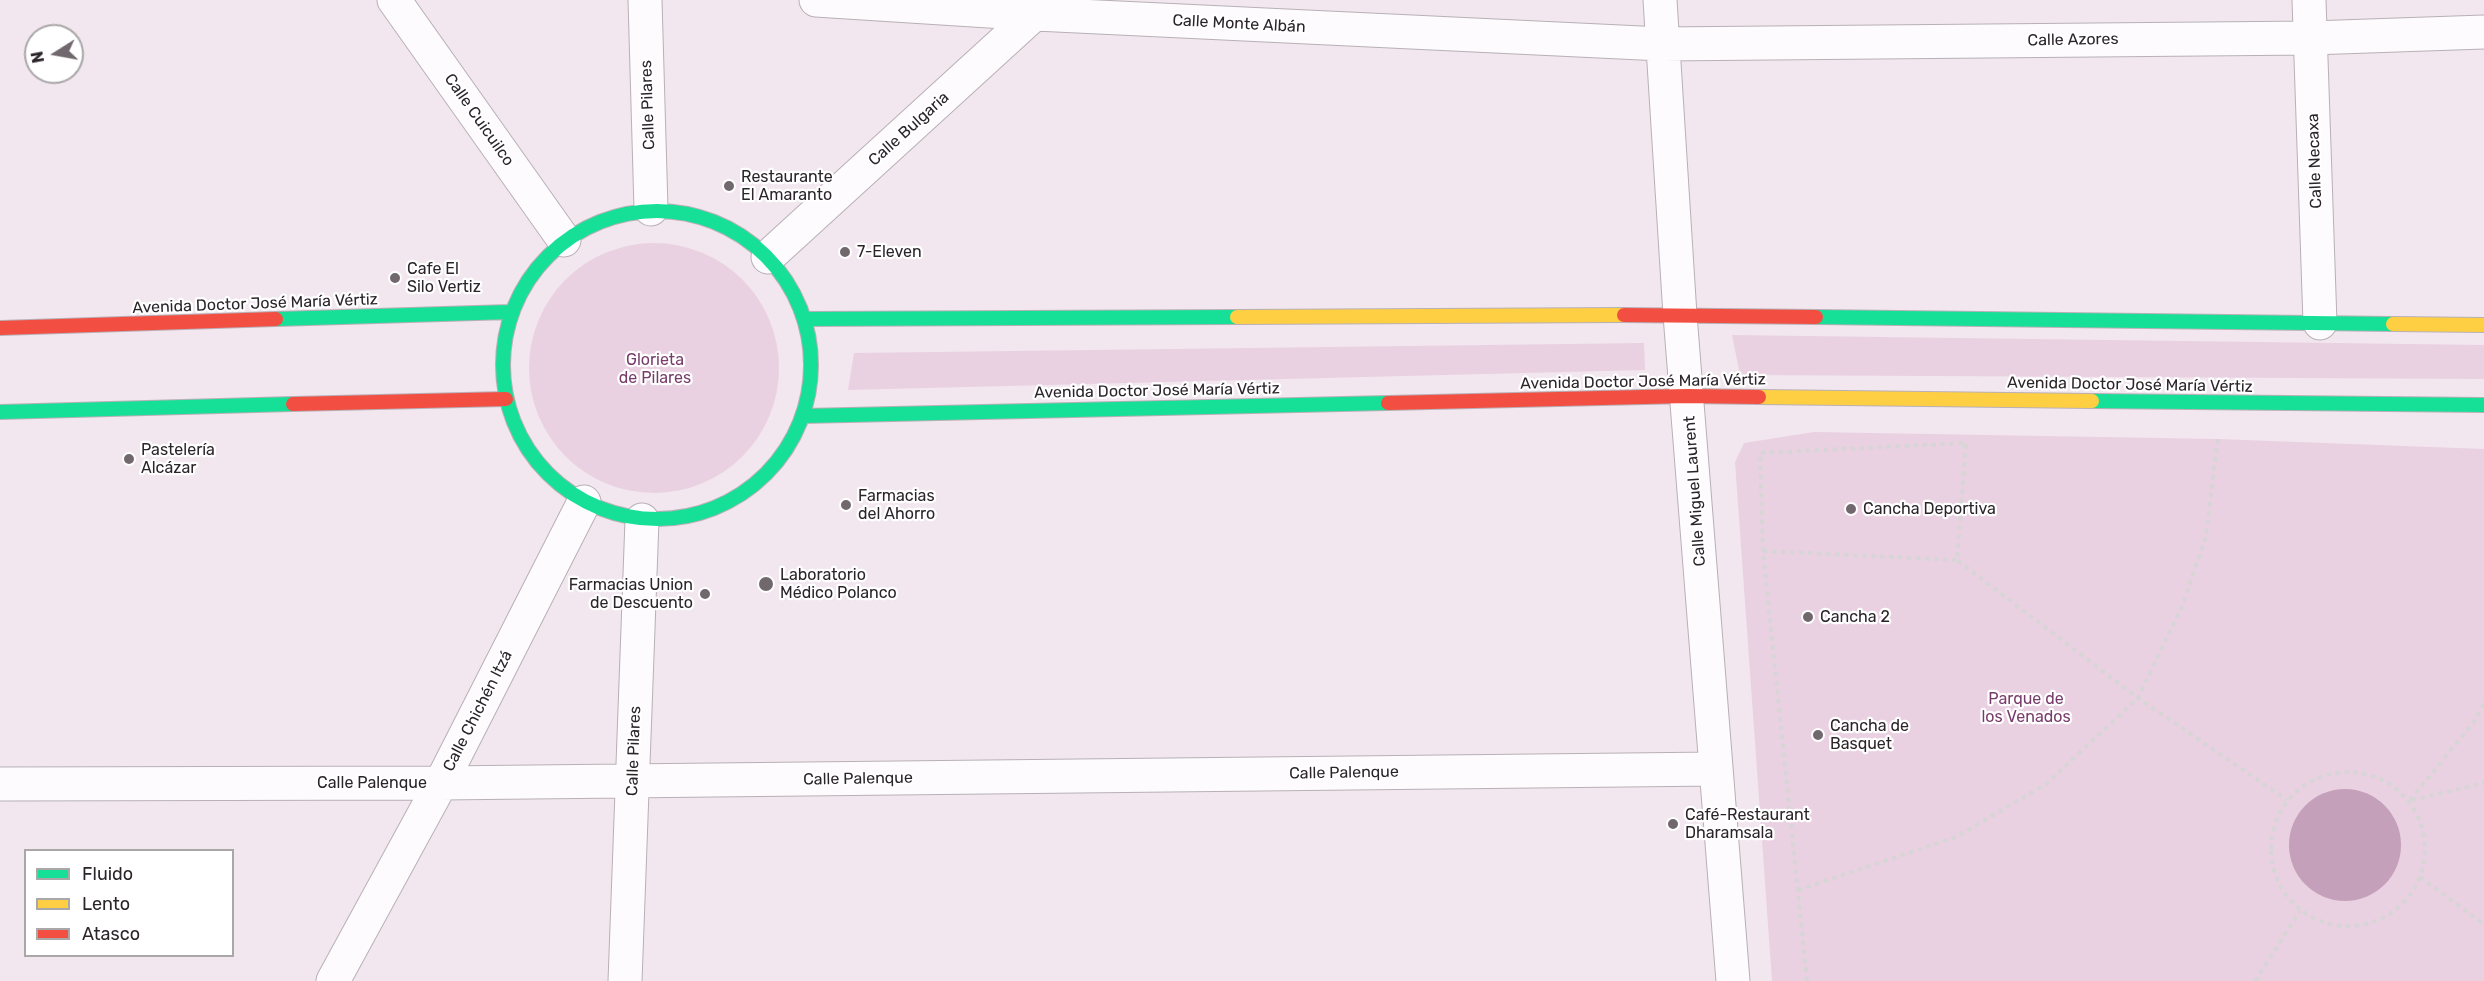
<!DOCTYPE html>
<html>
<head>
<meta charset="utf-8">
<style>
	body { margin:0 }
	#map { position:relative; width:2484px; height:981px; overflow:hidden; background:#f2e7ef; font-family:Rubik,sans-serif }
	canvas { display:block }
	.legend { position:absolute; left:24px; top:849px; width:210px; height:108px; box-sizing:border-box; background:#fff; border:2px solid #aaa7a9; margin:0; padding:8px 10px; list-style:none; font-size:18px; color:#2b2429 }
	.legend li { display:flex; align-items:center; gap:12px; height:30px }
	.legend b { width:30px; border:2px solid #aaa7a9 }
	.north { position:absolute; left:24px; top:24px; width:60px; height:60px; box-sizing:border-box; background:#fff; border:2px solid #aaa7a9; border-radius:50%; rotate:259deg; font-size:16px; font-weight:700; line-height:24px; text-align:center; color:#2b2429 }
	.north::after { content:''; display:block; margin:auto; width:21px; height:27px; background:#71686e; clip-path:polygon(50% 0,100% 100%,50% 72%,0 100%) }
</style>
</head>
<body>
<div id="map">
<canvas width="2484" height="981"></canvas>
<ul class="legend">
<li><b style="height:8px;background:#16e098"></b>Fluido</li>
<li><b style="height:8px;background:#ffcf43"></b>Lento</li>
<li><b style="height:8px;background:#f24e42"></b>Atasco</li>
</ul>
<div class="north">N</div>
</div>
<script>
const c = document.querySelector('canvas').getContext('2d');
c.lineJoin = 'round';
function paint(path, color) { c.fillStyle = color; c.fill(path, 'evenodd'); }
const toPath = rows => new Path2D(rows.map(r => 'M' + r).join(''));
function stroke(path, color, width, dash) { c.strokeStyle = color; c.lineWidth = width; c.lineCap = dash ? 'butt' : 'round'; c.setLineDash(dash || []); c.stroke(path); }
function drawText(font, color, halo, rows, align = 'center') {
  c.font = font + ' Rubik,sans-serif'; c.lineWidth = 4.5; c.setLineDash([]); c.textBaseline = 'middle'; c.strokeStyle = halo; c.fillStyle = color; for (const [text, x, y, turn = 0] of rows) {
    c.save(); c.translate(x, y); c.rotate((+turn || 0) * Math.PI / 180); c.textAlign = isNaN(turn) ? turn : align; if (halo) c.strokeText(text, 0, 0); c.fillText(text, 0, 0); c.restore();
  }
}
paint(toPath([
	'529 368a125 125 0 1 1 250 0a125 125 0 1 1-250 0Z',
	[1732,335,2484,345,2484,379,1740,375],
	[1644,343,1645,370,848,390,854,353],
	[1814,432,2218,439,2484,449,2484,981,1772,981,1735,462,1744,443]
]), '#e9d1e2');
paint(toPath([
	'2289 845a56 56 0 1 1 112 0a56 56 0 1 1-112 0Z'
]), '#c4a0ba');
const street = toPath([
	[394,0,564,240],
	[645,0,651,209],
	[816,0,1036,14,1662,44,2311,38,2484,32],
	[1660,0,1680,315,1733,981],
	[2309,0,2320,323],
	[768,257,1044,5],
	[0,784,441,783,1716,769],
	[333,981,441,783,584,502],
	[625,981,642,520]
]);
const fast = toPath([
	'503 365a154 154 0 1 1 308 0a154 154 0 1 1-308 0Z',
	[1816,317,2393,324],
	[276,319,510,312],
	[804,319,1237,317],
	[2092,401,2484,405],
	[0,412,293,404],
	[803,416,1388,403]
]);
const slow = toPath([
	[1237,317,1624,315],
	[2393,324,2484,325],
	[1759,397,2092,401]
]);
const jam = toPath([
	[1624,315,1816,317],
	[0,328,276,319],
	[1388,403,1687,396,1759,397],
	[293,404,506,399]
]);
stroke(street, '#b8b0b6', 35);
stroke(fast, '#b8b0b6', 16);
stroke(slow, '#b8b0b6', 16);
stroke(jam, '#b8b0b6', 16);
stroke(toPath([
	[1763,551,1957,560],
	'2271 849a77 77 0 1 1 154 0a77 77 0 1 1-154 0Z',
	[2410,800,2474,722,2484,703],
	[2412,800,2484,783],
	[2420,877,2484,924],
	[1798,890,1956,837,2046,784,2138,698,2183,604,2206,536,2218,437],
	[1807,981,1763,551,1760,453,1966,443,1957,560,2138,698,2287,800],
	[2255,981,2300,911]
]), '#d8d5d7', 4, [4.5, 4.5]);
stroke(street, '#fdfbfd', 33);
stroke(fast, '#16e098', 14);
stroke(slow, '#ffcf43', 14);
stroke(jam, '#f24e42', 14);
for (const [x, y, r, color] of [
	[729,186,6,"#71686e"],
	[845,252,6,"#71686e"],
	[395,278,6,"#71686e"],
	[129,459,6,"#71686e"],
	[846,505,6,"#71686e"],
	[1851,509,6,"#71686e"],
	[766,584,8,"#71686e"],
	[705,594,6,"#71686e"],
	[1808,617,6,"#71686e"],
	[1818,735,6,"#71686e"],
	[1673,824,6,"#71686e"]
]) { const dot = new Path2D(); dot.arc(x, y, r, 0, 2 * Math.PI); c.fillStyle = color; c.fill(dot); stroke(dot, '#fff', 2); }
drawText('16px', '#2b2429', '#fff', [
	["Calle Monte Albán",1239,24,3],
	["Calle Azores",2073,40,-1],
	["Calle Pilares",648,105,-92],
	["Calle Cuicuilco",479,120,55],
	["Calle Bulgaria",909,129,-42],
	["Calle Necaxa",2315,161,-92],
	["Avenida Doctor José María Vértiz",255,304,-2],
	["Avenida Doctor José María Vértiz",1643,382,-1],
	["Avenida Doctor José María Vértiz",2130,385,1],
	["Avenida Doctor José María Vértiz",1157,391,-1],
	["Calle Miguel Laurent",1695,491,-94],
	["Calle Chichén Itzá",478,711,-63],
	["Calle Pilares",634,751,-88],
	["Calle Palenque",1344,773,-1],
	["Calle Palenque",858,779,-1],
	["Calle Palenque",372,783]
]);
drawText('16px', '#2b2429', '#fff', [
	["Restaurante",741,177],
	["El Amaranto",741,195],
	["7-Eleven",857,252],
	["Cafe El",407,269],
	["Silo Vertiz",407,287],
	["Pastelería",141,450],
	["Alcázar",141,468],
	["Farmacias",858,496],
	["del Ahorro",858,514],
	["Cancha Deportiva",1863,509],
	["Laboratorio",780,575],
	["Médico Polanco",780,593],
	["Farmacias Union",693,585,"right"],
	["de Descuento",693,603,"right"],
	["Cancha 2",1820,617],
	["Cancha de",1830,726],
	["Basquet",1830,744],
	["Café-Restaurant",1685,815],
	["Dharamsala",1685,833]
], 'left');
drawText('16px', '#783c6b', '#fff', [
	["Glorieta",655,360],
	["de Pilares",655,378],
	["Parque de",2026,699],
	["los Venados",2026,717]
]);
</script>
</body>
</html>
